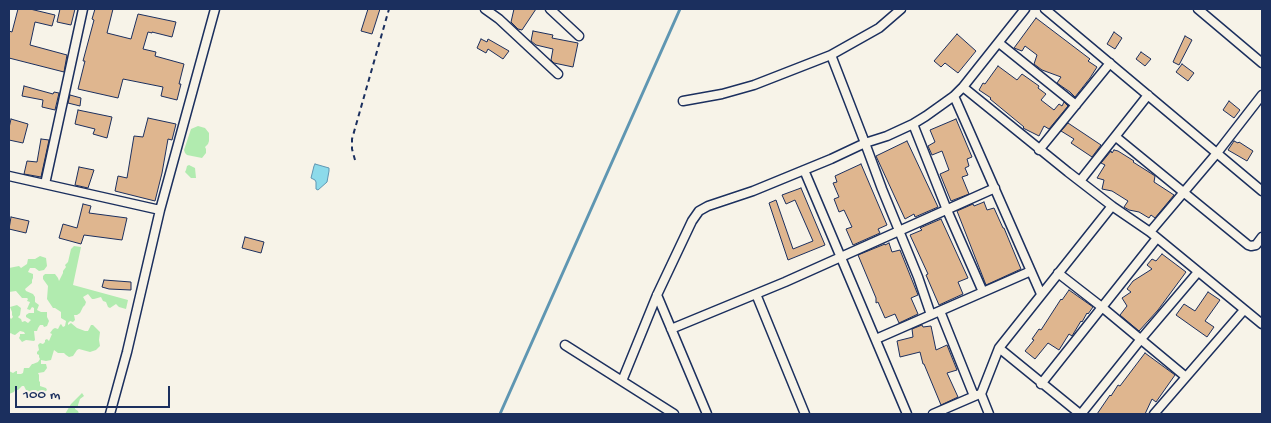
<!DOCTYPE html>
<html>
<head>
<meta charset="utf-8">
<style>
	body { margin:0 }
	#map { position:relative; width:1271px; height:423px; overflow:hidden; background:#f7f3e8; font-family:"Gochi Hand",sans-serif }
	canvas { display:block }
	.frame { position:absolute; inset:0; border:10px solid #1b2f5e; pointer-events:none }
	.scale { position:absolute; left:15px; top:386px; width:155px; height:22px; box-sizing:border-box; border:2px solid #1b2f5e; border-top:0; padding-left:6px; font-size:15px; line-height:18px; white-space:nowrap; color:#1b2f5e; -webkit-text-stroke:4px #f7f3e8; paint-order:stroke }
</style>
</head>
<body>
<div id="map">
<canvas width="1271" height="423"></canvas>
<div class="frame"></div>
<div class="scale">100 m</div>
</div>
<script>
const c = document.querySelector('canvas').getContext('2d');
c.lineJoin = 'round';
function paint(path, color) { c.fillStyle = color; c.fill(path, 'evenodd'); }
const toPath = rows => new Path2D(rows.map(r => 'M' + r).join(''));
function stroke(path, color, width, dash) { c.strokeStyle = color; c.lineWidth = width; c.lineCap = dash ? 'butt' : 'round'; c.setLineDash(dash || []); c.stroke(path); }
paint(toPath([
	[198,126,205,128,209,133,209,141,208,144,205,147,206,149,206,153,202,158,187,155,185,153,184,150,191,129],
	[189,165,195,168,196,178,191,178,185,172,186,170,187,166],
	[74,246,81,247,73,285,128,300,126,309,119,307,116,304,110,308,108,307,106,302,103,301,101,297,94,299,92,299,88,294,83,297,86,302,85,305,83,307,80,313,77,315,74,315,75,320,73,322,70,321,68,323,68,325,71,323,77,328,85,331,88,331,91,325,93,325,100,332,99,340,100,346,96,350,90,352,79,349,77,350,73,356,69,357,66,355,64,353,58,353,54,350,51,360,46,361,41,360,41,364,46,364,47,368,44,372,38,373,39,375,39,381,40,382,40,386,46,388,47,390,45,392,39,393,36,390,32,391,32,393,26,390,24,386,22,386,18,390,15,390,14,392,9,394,9,371,13,373,16,371,17,371,17,374,21,374,23,373,24,368,29,368,32,364,33,364,38,362,40,359,39,357,39,355,37,354,37,352,39,350,38,345,40,343,43,344,45,342,45,340,47,339,49,341,52,334,50,333,53,329,55,328,58,329,60,325,61,324,63,327,65,326,66,321,61,318,61,312,55,308,53,308,47,299,48,286,43,279,43,276,45,274,55,274,58,278,59,281,63,273,63,271,66,267,65,265,68,262,71,249],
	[40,256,46,258,47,266,44,270,39,271,35,268,30,268,28,272,33,274,33,278,32,280,32,283,25,289,26,291,33,294,35,297,35,302,39,305,37,310,41,312,47,312,47,317,49,321,47,326,44,327,43,325,40,325,38,328,37,331,34,331,35,340,34,341,26,340,22,342,19,338,20,336,20,334,25,334,24,332,20,331,15,335,12,334,11,333,9,334,9,316,11,319,13,317,12,315,12,312,10,307,17,305,21,308,20,315,18,317,19,318,21,319,22,322,25,321,28,323,31,320,26,317,26,315,29,313,34,313,34,308,32,307,30,310,27,309,30,302,27,301,28,299,27,298,22,298,16,291,9,292,9,266,9,268,19,266,21,268,27,264,28,259,35,259],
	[82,393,84,396,80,399,78,405,78,407,75,406,75,409,78,411,79,414,65,414,71,404]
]), '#b1ebaf');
const water = toPath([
	[315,164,329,168,329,171,327,182,318,190,316,189,316,182,315,180,311,178,314,166,315,164]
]);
paint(water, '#8cdaea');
stroke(water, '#5f96b2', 1);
stroke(toPath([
	[500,414,680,9]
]), '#5f96b2', 3);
const building = toPath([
	[18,9,30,9,55,15,52,26,35,22,30,45,67,55,64,72,9,58,9,31,12,32,18,9],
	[60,9,75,9,71,25,57,22,60,9],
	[95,9,113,9,107,33,131,39,138,14,176,22,172,37,152,32,152,33,148,32,143,49,156,52,155,56,184,64,179,84,181,84,177,100,161,96,163,87,123,79,118,98,78,89,85,61,83,61,94,20,92,19,95,9],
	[368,9,380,9,372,34,361,31,368,9],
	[514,9,536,9,522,30,518,29,511,22,514,9],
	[1036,18,1090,59,1088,61,1097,67,1090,78,1075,97,1070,92,1057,83,1061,77,1042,70,1034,64,1037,55,1025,46,1022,51,1014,48,1036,18],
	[533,31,553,35,552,38,578,43,573,67,554,63,551,60,553,49,536,45,531,41,533,31],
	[1114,32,1122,38,1115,49,1107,44,1114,32],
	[957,34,976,51,958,73,945,63,941,67,934,61,957,34],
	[1185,36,1192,40,1179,65,1173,62,1185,36],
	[481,39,487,42,488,39,509,51,503,59,488,49,486,53,477,48,481,39],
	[1141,52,1151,59,1145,66,1136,59,1141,52],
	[1182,64,1194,73,1188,81,1176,72,1182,64],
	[998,66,1017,80,1022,74,1039,86,1038,88,1046,94,1041,100,1054,110,1059,104,1062,106,1064,102,1068,106,1049,129,1044,126,1039,136,1023,128,1024,127,990,99,991,98,979,90,983,83,985,84,998,66],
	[24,86,53,94,54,92,59,93,55,110,42,107,43,100,22,96,24,86],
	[70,95,81,98,80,106,68,103,70,95],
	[1229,101,1240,110,1234,118,1223,110,1229,101],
	[78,110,112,117,107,138,93,134,95,129,75,124,78,110],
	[148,118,176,124,172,140,168,139,162,173,155,201,115,191,118,176,127,178,134,136,143,137,148,118],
	[11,119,28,124,23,143,9,140,9,128,11,119],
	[956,119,972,157,967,159,969,166,965,168,968,175,962,177,969,194,951,201,940,174,949,170,942,151,932,155,928,146,935,142,930,130,956,119],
	[1068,123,1101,145,1092,157,1071,143,1074,139,1061,131,1068,123],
	[41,139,49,140,41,177,24,174,27,161,37,162,41,139],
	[907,141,938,207,915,217,914,214,905,219,876,156,907,141],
	[1234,141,1238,143,1239,142,1253,151,1247,161,1228,150,1234,141],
	[1114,150,1118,151,1134,161,1133,162,1152,174,1155,176,1154,182,1174,195,1155,218,1151,215,1149,218,1139,212,1129,210,1124,207,1128,201,1112,191,1102,189,1104,180,1097,178,1105,165,1101,163,1111,151,1112,153,1114,150],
	[861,164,887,225,878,229,880,233,853,245,846,229,852,227,844,210,839,212,834,199,839,197,833,183,837,182,835,176,861,164],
	[79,167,94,170,88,188,75,185,79,167],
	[801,188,825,245,788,260,769,203,776,200,793,249,813,241,795,200,786,204,782,195,801,188],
	[984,202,987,210,994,208,1003,228,1004,228,1021,269,986,285,957,211,973,204,974,206,984,202],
	[83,204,91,206,89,213,127,218,122,240,84,235,81,244,59,238,63,224,77,228,83,204],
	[11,217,29,221,26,233,9,229,11,217],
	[941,219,968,278,958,282,963,294,939,305,926,275,928,274,910,235,922,230,920,228,941,219],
	[245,237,264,242,261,253,242,248,245,237],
	[889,243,892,252,900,250,918,295,911,298,918,314,899,323,895,314,885,318,878,302,876,303,876,298,858,255,885,244,885,245,889,243],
	[1162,254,1186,272,1158,310,1139,331,1120,315,1127,306,1122,298,1131,292,1127,289,1133,281,1152,269,1147,265,1152,259,1156,261,1162,254],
	[104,280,131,282,131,290,109,289,102,287,104,280],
	[1069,290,1093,307,1088,314,1087,313,1082,322,1081,321,1072,336,1069,334,1059,350,1048,343,1035,359,1025,351,1034,340,1032,339,1039,329,1041,330,1061,299,1062,300,1069,290],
	[1208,292,1220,300,1205,321,1214,327,1207,337,1176,315,1184,304,1195,311,1208,292],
	[922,325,923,327,931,326,936,350,947,345,957,370,947,373,958,397,941,405,924,364,923,364,920,352,900,357,897,341,913,337,912,329,922,325],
	[1145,353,1175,375,1156,402,1152,399,1145,414,1097,414,1110,395,1111,396,1118,385,1120,386,1145,353]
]);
paint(building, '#dfb68f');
stroke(building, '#1b2f5e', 1);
const street = toPath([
	[485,9,499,19,558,74],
	[550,9,579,36],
	[1045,9,1262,191],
	[1198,9,1262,63],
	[999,43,1076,105],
	[831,55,865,143,882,189,918,277,931,315],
	[963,87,1068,172,1112,206,1150,232,1262,324],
	[954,96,1041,294],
	[683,101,722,94,754,85,831,55,879,28,901,9],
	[913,124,947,210,983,292],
	[1116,137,1248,245,1251,246,1256,245,1262,237],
	[1039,150,1110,63],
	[804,170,907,414],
	[9,176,160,210],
	[1080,181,1148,95],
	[45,184,83,9],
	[1150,232,1217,153,1262,95],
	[1058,273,1103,308,1186,377],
	[756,294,805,414],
	[657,295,707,414],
	[940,311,974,396],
	[671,329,785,282,995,188],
	[876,339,1031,271],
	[565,345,674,414],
	[999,348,1080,414],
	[622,381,657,295,692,221,699,211,708,206,753,191,831,159,865,143,887,136,913,124,926,116,954,96,963,87,1025,9],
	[1041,384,1157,238],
	[110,414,127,352,160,210,215,9],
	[933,414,977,395],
	[989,414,981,394,999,348,1112,206],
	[1081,414,1141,339,1198,272],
	[1154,414,1244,310]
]);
stroke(street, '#1b2f5e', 11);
stroke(toPath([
	[355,160,352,149,352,139,389,9],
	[9,261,10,261]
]), '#1b2f5e', 2, [5, 4]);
stroke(street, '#f7f3e8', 8);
</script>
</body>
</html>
